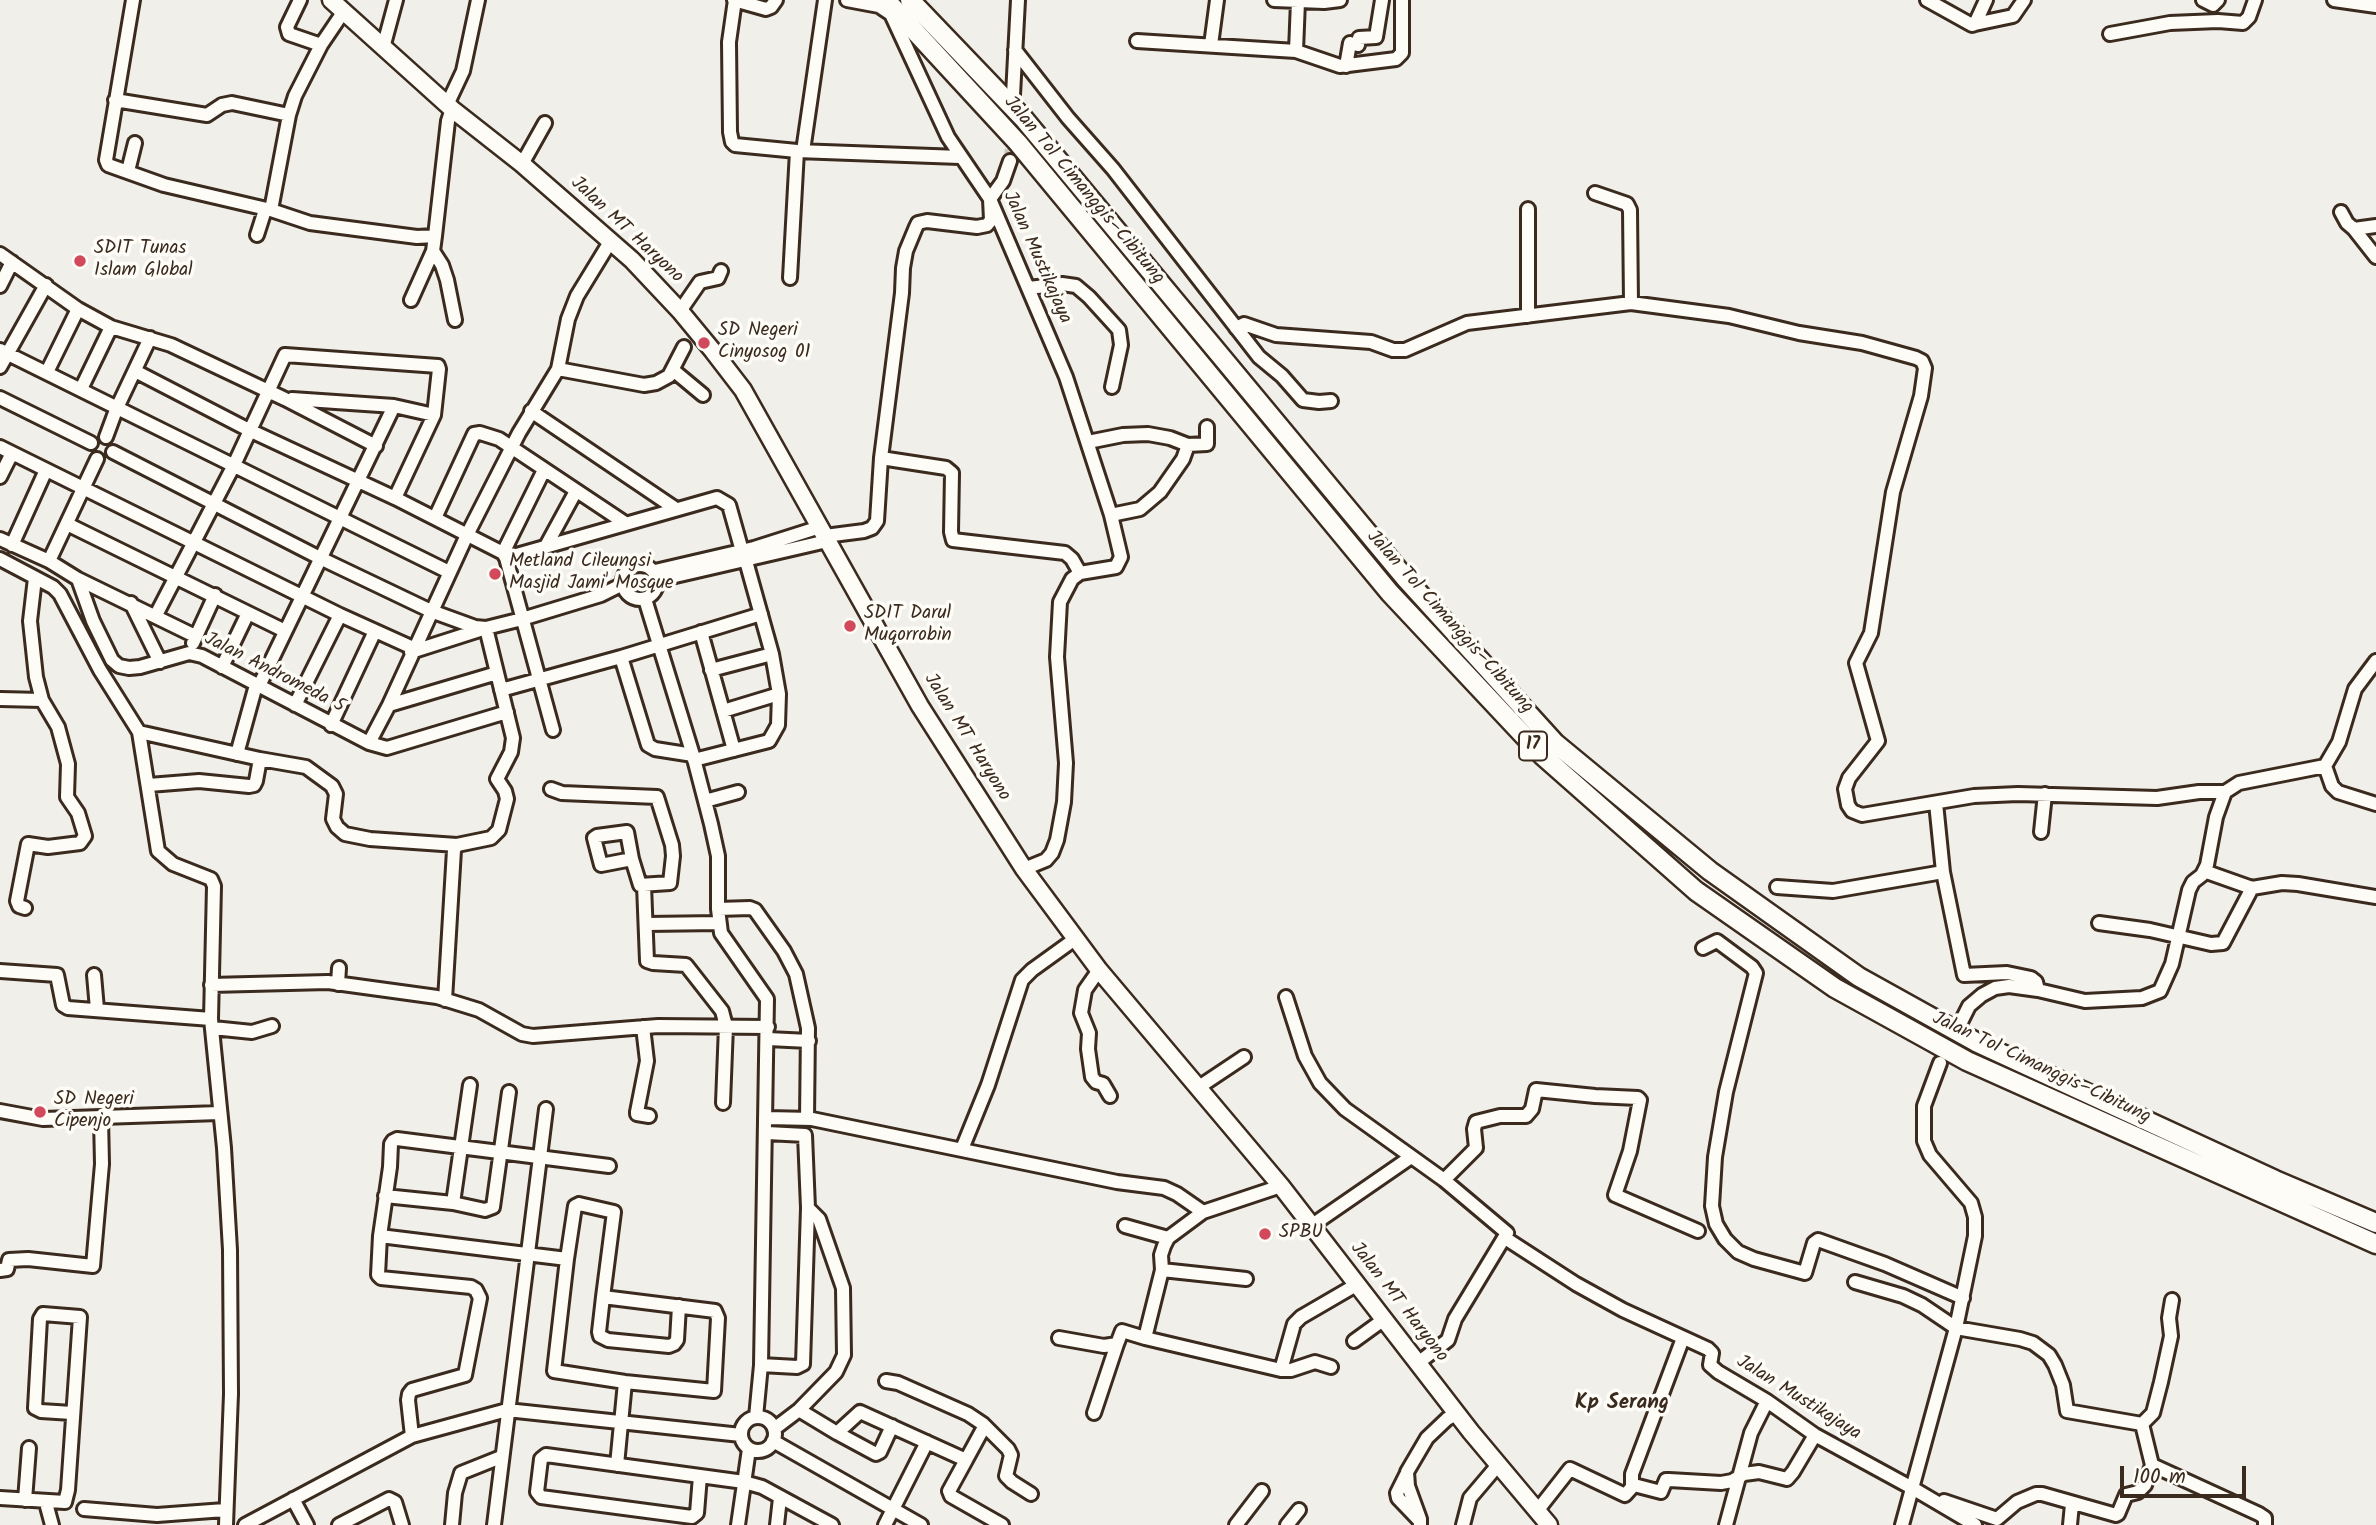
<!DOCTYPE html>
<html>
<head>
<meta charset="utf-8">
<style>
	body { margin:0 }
	#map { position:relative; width:2376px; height:1525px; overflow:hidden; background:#f1efea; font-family:Kalam,sans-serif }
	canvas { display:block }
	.scale { position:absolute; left:2120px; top:1466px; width:126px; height:32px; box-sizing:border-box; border:4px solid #3b2a1e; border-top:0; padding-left:9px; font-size:21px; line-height:24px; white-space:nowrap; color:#3b2a1e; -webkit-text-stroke:5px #fdfcf7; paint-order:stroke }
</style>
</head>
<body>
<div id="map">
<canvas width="2376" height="1525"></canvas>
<div class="scale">100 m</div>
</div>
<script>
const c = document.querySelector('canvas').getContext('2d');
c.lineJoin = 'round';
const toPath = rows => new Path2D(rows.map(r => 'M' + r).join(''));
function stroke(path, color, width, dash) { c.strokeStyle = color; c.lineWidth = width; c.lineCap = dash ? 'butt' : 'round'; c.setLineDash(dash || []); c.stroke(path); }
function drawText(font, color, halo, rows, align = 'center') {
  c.font = font + ' Kalam,sans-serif'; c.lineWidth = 7; c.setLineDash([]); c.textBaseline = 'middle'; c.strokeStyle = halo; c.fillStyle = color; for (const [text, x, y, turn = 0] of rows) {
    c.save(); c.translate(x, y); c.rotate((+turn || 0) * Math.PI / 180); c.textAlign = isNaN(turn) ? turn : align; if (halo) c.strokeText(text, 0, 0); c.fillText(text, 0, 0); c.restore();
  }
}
stroke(toPath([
	[1010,161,1013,102]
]), '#cdc8c1', 12, [12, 6]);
const minor = toPath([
	[133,0,106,160,108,165,164,185,271,210,310,223,417,237,435,236,448,121,452,109],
	[300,0,287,27,289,34,321,45],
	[734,0,766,9,771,7,776,0],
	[735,0,729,42,730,132,732,142,735,145,797,151,960,157],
	[847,0,879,6,891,14,948,137,990,199,1066,377,1111,515,1121,557,1116,567,1080,573,1072,579,1060,602,1057,657,1066,763,1064,802,1057,840,1052,853,1046,860,1024,869],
	[1274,0,1324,2,1340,0],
	[1927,0,1972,25,1975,24,1986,0],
	[2203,0,2213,5,2218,0],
	[2334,0,2376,6],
	[1975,24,2013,16,2024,0],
	[2110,34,2170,23,2218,21,2243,23,2249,17,2255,0],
	[1137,41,1296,51,1340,66,1396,59,1402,53,1402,0],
	[1211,45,1217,0],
	[383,48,396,0],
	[1015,50,1068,118,1113,169,1259,357,1282,376,1303,400,1319,402,1331,401],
	[1296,51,1298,1],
	[1346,66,1350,43,1358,45,1359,38,1376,37,1382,0],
	[1013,95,1018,0],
	[115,100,207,115,222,105,232,103,289,115],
	[447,105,463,71,478,0],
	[803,151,825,0],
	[522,164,545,123],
	[128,171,135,143],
	[1595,193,1627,204,1630,210,1631,303],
	[1528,209,1528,316],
	[271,210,289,115,295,96,321,45,344,11],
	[2341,212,2347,223,2354,229,2376,257],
	[2354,229,2376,226],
	[257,235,265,210],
	[435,236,433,251,442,265,447,280,455,320],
	[0,254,78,309,111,327,171,345,285,399,376,446],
	[790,278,797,151],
	[0,286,12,262],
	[1029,288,1062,284,1076,286,1089,297,1119,330,1121,345,1112,387],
	[411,300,433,251],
	[680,311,700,282,718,278,721,271],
	[1236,328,1244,324,1276,335,1371,342,1393,350,1405,350,1467,323,1631,303,1729,316,1799,333,1862,343,1916,358,1922,361,1925,368,1921,396,1893,492,1871,633,1856,663,1878,741,1849,778,1845,789,1848,805,1852,811,1862,815,1974,796,2018,794,2157,798,2199,792,2225,792],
	[0,350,449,572],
	[0,367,46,285],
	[558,369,644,385,656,383,669,376,684,347],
	[673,370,703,395],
	[135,371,249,430,395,498,503,553,506,558,553,730],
	[47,372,78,309],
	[81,389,111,327],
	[0,398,91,443],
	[292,399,394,406,434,415],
	[531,411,676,509],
	[106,437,116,410,150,338],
	[1088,442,1123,435,1148,434,1170,438,1188,445],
	[0,447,340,615,413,648],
	[113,452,320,558,431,611,475,627,486,628,522,619,601,595,623,584],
	[881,458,946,468,952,473,951,532,953,540,1065,553,1072,559,1080,573],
	[0,477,12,453],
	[1111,515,1140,509,1160,492,1183,459,1188,445,1207,444,1207,427],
	[435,518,474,434,480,433,499,439,625,523],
	[67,524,285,631],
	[825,536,864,531,872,528,877,521,881,458,902,293,903,268,906,251,916,227,918,223,927,221,977,227,987,225,991,220,990,199,1003,181,1010,161],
	[0,539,49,561,78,579,195,636],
	[12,545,46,470],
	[546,546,576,491],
	[503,553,544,470],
	[506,558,717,498,729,505,742,551],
	[0,559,53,587,60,594,100,670,139,732,158,851,173,864,211,879,214,886,211,1019,224,1148,230,1250,231,1394,226,1525],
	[49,561,97,459],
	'623 582a17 17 0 1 1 34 0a17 17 0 1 1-34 0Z',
	[655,571,754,548,820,527],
	[78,579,93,621,112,660,119,666,129,668,140,667,189,653,202,656,369,743,387,748,507,712],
	[658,580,827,541],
	[645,599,693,755,711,824,718,856,718,909,721,933,767,999,761,1365,756,1417],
	[131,603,160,662],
	[156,615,234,465,285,355,438,366,439,369,434,415,395,498],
	[701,632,734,750],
	[193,643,215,595],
	[411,652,486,628,513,738,511,752,497,779,505,791,507,799,499,830,491,838,457,845,454,850,445,1000],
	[621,657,648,745,655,749,693,755],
	[222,667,248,613],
	[711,670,772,654],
	[259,686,394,406],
	[501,690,621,657,761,614],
	[0,699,42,700],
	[295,705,340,615],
	[389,705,497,673],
	[723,711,779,694],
	[331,725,375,631],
	[139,732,260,759,256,781,254,785,249,786,199,781,149,785],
	[369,743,389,705,467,535,519,433,558,369,568,319,577,296,610,242],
	[237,754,256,685],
	[260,759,306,767,332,786,336,794,333,819,337,827,345,834,370,839,457,845],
	[694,760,769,741,778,725,779,694,772,654,746,561],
	[2325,766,2332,786,2338,792,2376,804],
	[551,789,562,793,657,797,672,845,673,856,670,883,640,885,632,859,601,865,594,838,597,836,627,832,632,859],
	[705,801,738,792],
	[1936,803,1943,872,1964,975,2007,973,2031,978,2036,982,2038,990],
	[2041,832,2045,794],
	[2204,871,2252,888,2282,883,2298,884,2376,897],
	[644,885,647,961,653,963,686,965,722,1011,726,1026,723,1103],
	[1777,887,1833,891,1943,872],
	[25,908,19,906,17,901,28,844,48,847,80,843,85,836,78,813,67,797,68,764,58,727,42,700,36,677,30,621,35,578],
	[718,909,750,908,755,910,784,951,796,974,808,1028,807,1119],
	[2099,923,2150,930,2211,944,2223,943,2252,888],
	[647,924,719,923],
	[1703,948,1717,941,1752,967,1756,973,1726,1092,1715,1157,1712,1206,1716,1224,1725,1239,1738,1252,1754,1259,1805,1273,1814,1243,1818,1240,1885,1264,1963,1298],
	[1099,970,1085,990,1081,1013,1089,1033,1088,1049,1092,1077,1096,1082,1103,1084,1110,1096],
	[0,971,57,975,63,1005,68,1008,211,1019],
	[94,975,97,1009],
	[338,984,339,968],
	[211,985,328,982,437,997,479,1010,522,1034,533,1036,658,1026,768,1027],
	[1286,997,1305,1056,1320,1083,1345,1109,1444,1180,1507,1233,1455,1319,1448,1340,1418,1363],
	[1962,1020,1969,1006,1982,995,1995,988,2009,986,2038,990,2085,1001,2142,998,2160,991,2172,964,2189,890,2193,882,2202,875,2207,865,2216,817,2225,792,2239,783,2325,766,2339,742,2355,689,2376,661],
	[643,1027,647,1061,637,1112,637,1114,649,1116],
	[213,1028,252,1032,272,1026],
	[768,1039,809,1041],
	[1199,1087,1244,1057],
	[0,1111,43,1119,219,1113],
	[767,1118,812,1119,1117,1182,1164,1188,1177,1194,1203,1212,1281,1186],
	[962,1149,988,1085,1022,980,1032,970,1075,939],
	[1444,1180,1476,1148,1474,1129,1476,1122,1500,1116,1526,1116,1532,1109,1536,1090,1595,1096,1638,1098,1640,1100,1630,1151,1615,1195,1698,1231],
	[385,1196,453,1203,485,1210,493,1207,509,1092],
	[453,1203,470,1085],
	[579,1204,614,1212,603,1297,715,1311,718,1318,714,1391,625,1382,554,1371,567,1259,575,1206,579,1204],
	[1125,1226,1168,1238],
	[1311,1226,1411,1157],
	[380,1236,567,1259],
	[1505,1238,1576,1284,1623,1310,1708,1349,1712,1353,1710,1365,1718,1372,1767,1401,1815,1435,1914,1489,1975,1525],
	[0,1270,7,1269,9,1260,28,1259,93,1266,102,1164,101,1118],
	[1162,1270,1246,1279],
	[1855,1282,1903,1296,1922,1305,1956,1328,2020,1339,2033,1343,2049,1355,2055,1365,2063,1385,2067,1411,2142,1424],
	[603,1297,599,1332,600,1336,608,1340,669,1346,674,1344,677,1340,679,1306],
	[1059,1338,1104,1346,1117,1344,1122,1331,1145,1338,1162,1270,1161,1255,1164,1246,1168,1238,1203,1212],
	[1145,1338,1281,1370,1291,1370,1315,1362,1331,1367],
	[1354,1341,1383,1320],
	[761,1365,797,1367,803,1364,808,1208,805,1135,767,1133],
	[1281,1370,1294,1324,1301,1317,1356,1285],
	[886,1381,898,1383,968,1414,983,1424,1008,1449,1011,1455,1006,1476,1012,1482,1031,1494],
	[799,1410,837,1433,860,1412,966,1460,949,1491,951,1496,1002,1525],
	[1094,1413,1117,1344],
	'741 1434a17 17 0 1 1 34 0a17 17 0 1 1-34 0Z',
	[2142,1424,2153,1413,2161,1382,2171,1336,2169,1318,2172,1300],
	[774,1429,799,1410,836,1372,844,1355,843,1288,819,1219,808,1208],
	[837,1433,876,1454,880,1452,892,1426],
	[412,1436,408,1400,409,1394,412,1390,465,1375,480,1298,476,1290,471,1287,381,1278,378,1275,380,1236,390,1167,391,1144,393,1141,397,1139,609,1166],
	[773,1441,921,1525],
	[966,1460,984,1427],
	[617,1465,625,1382],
	[2152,1465,2259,1514,2265,1518,2265,1525],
	[1406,1475,1397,1493,1398,1498,1419,1520],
	[700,1476,697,1513,692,1517,541,1497,537,1492,541,1459,546,1455,744,1482,762,1487,832,1525],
	[1632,1485,1632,1474,1683,1338],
	[0,1498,65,1502,68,1490,80,1317,43,1314,40,1319,35,1408,41,1411,72,1413],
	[293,1499,307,1525],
	[25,1500,29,1448],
	[1944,1501,1997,1519,2017,1502,2036,1494,2042,1494,2116,1515,2118,1514,2126,1495,2138,1492,2145,1485,2152,1465,2142,1424],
	[46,1503,52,1525],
	[84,1509,157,1515,225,1510],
	[1537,1511,1570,1469,1625,1495,1634,1485,1661,1492,1666,1480,1669,1480,1721,1483,1732,1481,1744,1474,1759,1472,1787,1479,1793,1472,1815,1435],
	[245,1525,412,1436,507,1410,741,1435],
	[339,1525,389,1499,395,1502,402,1525],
	[452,1525,455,1493,461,1473,501,1457],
	[494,1525,546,1109],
	[738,1525,749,1449],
	[777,1525,780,1498],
	[885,1525,927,1442],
	[1236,1525,1262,1491],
	[1287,1525,1299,1510],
	[1420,1525,1420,1519,1408,1486,1407,1472,1427,1438,1447,1419,1457,1413],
	[1463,1525,1470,1498,1498,1465],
	[1726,1525,1751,1433,1767,1401],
	[1902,1525,1956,1328,1975,1236,1975,1217,1971,1203,1930,1155,1924,1141,1924,1106,1940,1063],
	[2070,1525,2072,1504]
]);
const major = toPath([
	[331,0,452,109,522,164,632,260,680,311,713,351,743,390,920,706,1024,869,1099,970,1281,1186,1471,1432,1549,1525]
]);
const highway = toPath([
	[886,0,1018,143,1390,593,1543,756,1696,891,1835,988,1967,1061,2376,1244],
	[910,0,1024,119,1406,579,1555,743,1710,871,1859,977,1976,1042,2275,1180,2376,1223]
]);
stroke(minor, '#3b2a1e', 18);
stroke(major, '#3b2a1e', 21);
stroke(highway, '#3b2a1e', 23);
stroke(minor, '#fdfcf7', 12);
stroke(major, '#fdfcf7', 16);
stroke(highway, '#fdfcf7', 18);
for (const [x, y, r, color] of [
	[80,261,7,"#d1495b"],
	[704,343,7,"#d1495b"],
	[495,574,7,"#d1495b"],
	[850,626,7,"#d1495b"],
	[40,1112,7,"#d1495b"],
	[1265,1234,7,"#d1495b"]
]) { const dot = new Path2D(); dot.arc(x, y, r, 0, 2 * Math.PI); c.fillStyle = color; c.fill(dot); stroke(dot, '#fdfcf7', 2.5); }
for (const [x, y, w] of [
	[1533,746,28]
]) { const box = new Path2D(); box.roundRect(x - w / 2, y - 14.5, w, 29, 5); c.fillStyle = '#fdfcf7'; c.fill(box); stroke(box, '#3b2a1e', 2); }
drawText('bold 18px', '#3b2a1e', null, [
	["17",1533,746]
]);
drawText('19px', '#3b2a1e', '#fdfcf7', [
	["Jalan Tol Cimanggis–Cibitung",1083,191,50],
	["Jalan MT Haryono",626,231,43],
	["Jalan Mustikajaya",1036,258,66],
	["Jalan Tol Cimanggis–Cibitung",1449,623,48],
	["Jalan Andromeda 5",274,674,27],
	["Jalan MT Haryono",966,738,58],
	["Jalan Tol Cimanggis–Cibitung",2041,1069,25],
	["Jalan MT Haryono",1398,1303,52],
	["Jalan Mustikajaya",1798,1399,32]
]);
drawText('19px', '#3b2a1e', '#fdfcf7', [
	["SDIT Tunas",94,250],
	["Islam Global",94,272],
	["SD Negeri",718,332],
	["Cinyosog 01",718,354],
	["Metland Cileungsi",509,563],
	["Masjid Jami' Mosque",509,585],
	["SDIT Darul",864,615],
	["Muqorrobin",864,637],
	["SD Negeri",54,1101],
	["Cipenjo",54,1123],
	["SPBU",1279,1234]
], 'left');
drawText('bold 21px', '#3b2a1e', '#fdfcf7', [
	["Kp Serang",1622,1404]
]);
</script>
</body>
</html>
